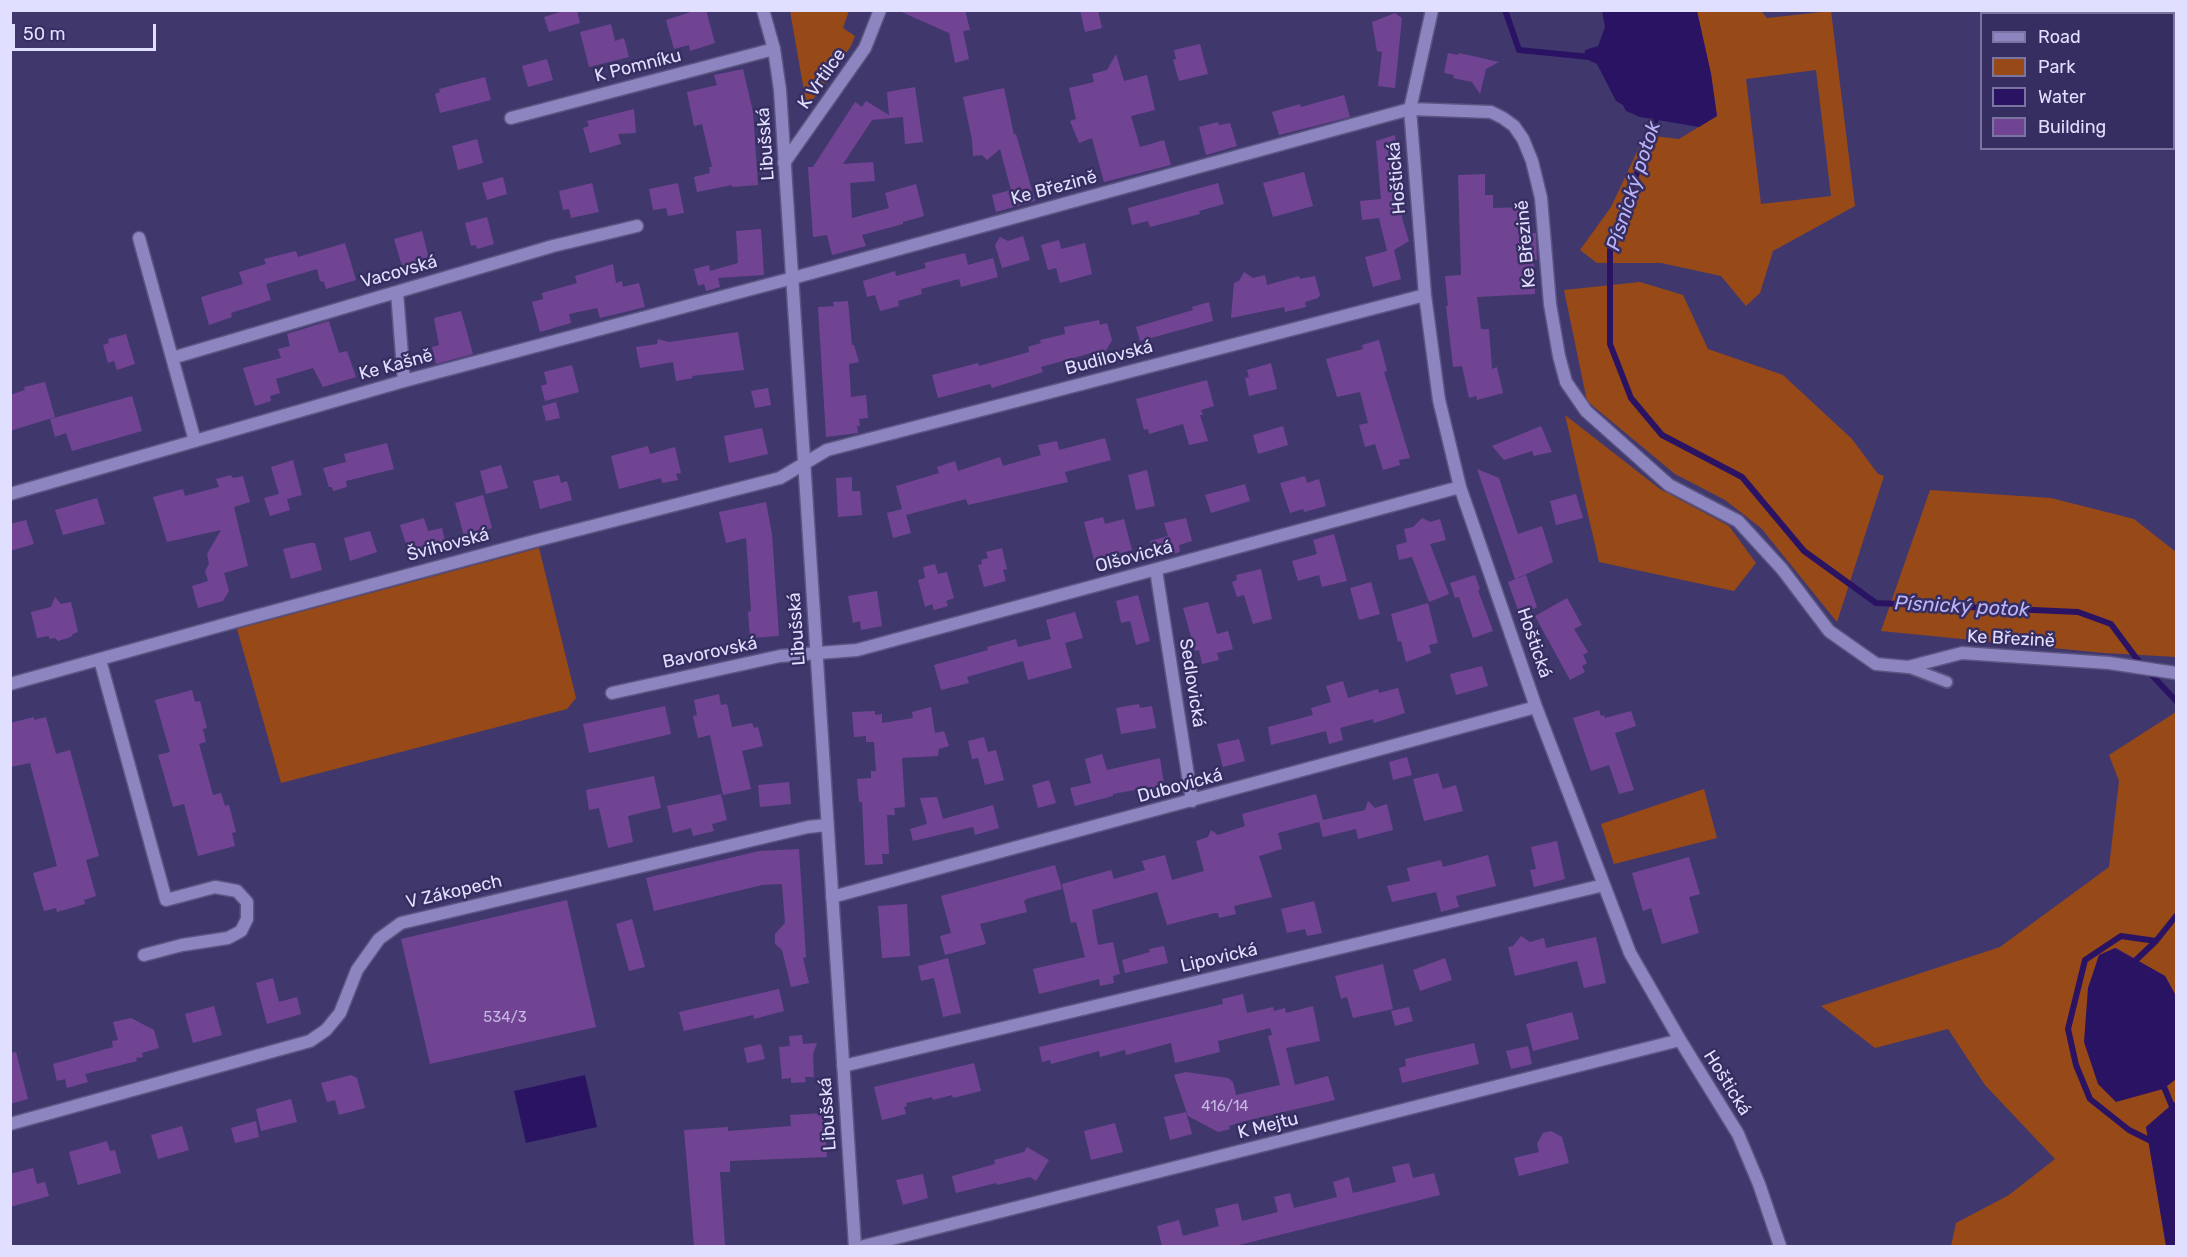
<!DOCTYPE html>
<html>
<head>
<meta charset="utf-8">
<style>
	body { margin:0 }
	#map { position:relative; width:2187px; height:1257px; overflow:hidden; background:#40386d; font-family:Rubik,sans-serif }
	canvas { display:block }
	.frame { position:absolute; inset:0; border:12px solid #e1dfff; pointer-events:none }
	.legend { position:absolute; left:1980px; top:12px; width:195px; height:138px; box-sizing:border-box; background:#362e61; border:2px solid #7a75a0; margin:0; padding:8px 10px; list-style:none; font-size:18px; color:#e1dfff }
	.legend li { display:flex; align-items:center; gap:12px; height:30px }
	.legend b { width:30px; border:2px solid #7a75a0 }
	.scale { position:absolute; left:12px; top:24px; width:144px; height:27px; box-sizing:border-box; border:3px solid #e1dfff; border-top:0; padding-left:8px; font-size:18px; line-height:21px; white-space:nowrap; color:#e1dfff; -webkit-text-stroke:4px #362e61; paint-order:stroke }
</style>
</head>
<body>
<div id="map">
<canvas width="2187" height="1257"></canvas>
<div class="frame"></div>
<ul class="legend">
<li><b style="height:8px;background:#8c85c0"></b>Road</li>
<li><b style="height:16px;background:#974918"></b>Park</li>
<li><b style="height:16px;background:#2b1363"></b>Water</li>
<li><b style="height:16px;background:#714493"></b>Building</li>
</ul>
<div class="scale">50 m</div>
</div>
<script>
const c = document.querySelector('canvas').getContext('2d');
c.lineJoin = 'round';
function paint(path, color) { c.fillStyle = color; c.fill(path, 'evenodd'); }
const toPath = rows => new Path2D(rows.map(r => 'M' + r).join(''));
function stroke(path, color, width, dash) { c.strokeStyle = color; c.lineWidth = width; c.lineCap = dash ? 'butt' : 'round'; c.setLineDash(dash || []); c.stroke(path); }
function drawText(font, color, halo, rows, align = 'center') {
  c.font = font + ' Rubik,sans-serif'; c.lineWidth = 5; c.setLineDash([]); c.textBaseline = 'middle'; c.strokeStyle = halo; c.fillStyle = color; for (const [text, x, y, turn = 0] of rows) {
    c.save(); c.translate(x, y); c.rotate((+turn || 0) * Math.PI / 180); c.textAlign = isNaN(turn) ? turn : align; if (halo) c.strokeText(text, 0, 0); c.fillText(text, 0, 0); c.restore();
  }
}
paint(toPath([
	[790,11,849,11,843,28,855,36,851,46,807,108],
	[1697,11,1761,11,1767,18,1831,11,1855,206,1773,251,1760,293,1746,306,1721,276,1661,263,1597,263,1580,250,1611,207,1645,135,1679,139,1717,116,1711,74],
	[1816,70,1831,196,1761,204,1746,79],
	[1640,282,1683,295,1708,349,1783,375,1852,439,1878,474,1884,476,1837,622,1761,528,1725,500,1675,474,1587,401,1564,290],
	[1565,415,1660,489,1729,526,1756,563,1734,591,1599,562],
	[1930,490,2051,498,2134,519,2176,552,2176,657,2104,653,1881,631],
	[539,548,576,698,567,709,281,783,237,629],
	[2176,712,2176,996,2165,976,2116,948,2100,955,2088,988,2163,1089,2176,1079,2176,1101,2146,1127,2166,1246,1951,1246,1956,1223,2009,1195,2055,1159,1985,1085,1948,1029,1875,1048,1821,1006,2000,947,2109,867,2119,781,2109,755],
	[1704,789,1717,838,1614,864,1601,824]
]), '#974918');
paint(toPath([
	[1602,11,1697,11,1711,74,1717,116,1699,127,1640,117,1626,111,1623,105,1616,101,1597,64,1584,58,1585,50,1598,46,1605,27],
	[2115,948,2165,976,2176,996,2176,1079,2163,1089,2116,1102,2098,1084,2084,1042,2088,988,2099,955],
	[585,1075,597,1127,526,1143,514,1091],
	[2176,1101,2176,1246,2166,1246,2146,1127]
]), '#2b1363');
stroke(toPath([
	[1505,10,1519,50,1590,57],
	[1658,113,1610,250,1610,344,1631,398,1662,435,1742,477,1804,551,1876,603,2078,612,2111,624,2137,659,2176,701],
	[2136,965,2136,960,2156,941,2176,916],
	[2162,1082,2176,1116],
	[2155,1143,2129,1130,2090,1099,2076,1065,2068,1029,2085,960,2121,936,2156,941]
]), '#2b1363', 6);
paint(toPath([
	[566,10,577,10,580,23,549,32,544,17],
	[697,10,706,10,715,43,690,51,689,45,674,49,666,20],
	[897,10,965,10,970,30,963,31,969,59,955,63,949,33],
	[1080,10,1098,10,1102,28,1085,32],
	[1395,13,1402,18,1395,88,1378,86,1382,52,1377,51,1372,22],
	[611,24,615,41,624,38,629,57,589,67,580,32],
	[1200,44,1208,74,1179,81,1173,60,1176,59,1174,50],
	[1448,53,1458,55,1459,53,1499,62,1486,69,1480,94,1472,82,1453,78,1454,75,1444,73],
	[1116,54,1124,81,1147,75,1155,110,1131,116,1140,147,1164,140,1171,165,1104,182,1092,138,1079,143,1070,121,1076,119,1069,88,1094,82,1092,74,1107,70],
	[547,59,553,80,528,87,522,66],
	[743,69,753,112,758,185,732,187,732,185,697,192,694,177,710,173,709,167,712,167,702,124,694,126,687,92,717,85,714,75],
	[485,77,491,100,440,113,435,94,440,92,439,89],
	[915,87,923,142,905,144,903,117,872,120,843,164,873,162,875,181,850,183,852,218,889,208,885,193,916,184,924,216,903,222,903,224,862,235,866,246,832,255,827,235,813,237,808,167,813,167,855,102,862,107,866,101,889,115,887,92],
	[1004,88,1014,135,1016,134,1035,201,996,212,992,195,1011,190,1000,149,987,160,982,155,973,156,972,140,963,97],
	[1344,95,1350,117,1279,135,1272,112,1300,104,1301,107],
	[634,109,636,133,618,134,621,144,590,153,583,128,589,126,587,121],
	[1218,122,1219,125,1230,123,1237,146,1206,155,1199,127],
	[1395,135,1402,218,1409,241,1394,250,1401,279,1373,287,1365,257,1387,251,1379,218,1362,220,1360,201,1381,199,1376,141],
	[477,139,483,163,458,170,452,146],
	[1304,172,1313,206,1273,217,1263,183],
	[1485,174,1485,195,1493,195,1493,208,1529,207,1529,233,1536,233,1537,260,1534,260,1535,294,1477,297,1481,329,1489,329,1492,369,1497,367,1503,393,1477,400,1476,396,1469,398,1462,366,1453,367,1446,306,1448,306,1445,276,1461,275,1458,175],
	[503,177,507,194,487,200,482,183],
	[592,183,599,212,571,218,569,209,563,210,559,191],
	[678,183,684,213,668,216,666,208,653,210,649,189],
	[1218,183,1224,204,1199,211,1200,214,1150,227,1148,221,1132,225,1128,208],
	[487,217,494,244,477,249,476,245,471,246,465,223],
	[761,229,764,275,718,278,720,287,706,291,704,284,698,286,694,269,709,265,710,271,738,263,736,231],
	[422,231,429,259,402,266,394,239],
	[1023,236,1030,260,1002,268,995,245,1000,237,1008,241],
	[1059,240,1061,249,1085,243,1092,274,1060,283,1056,268,1048,270,1041,245],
	[345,243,356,280,326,289,324,282,320,281,317,269,266,284,271,300,231,313,232,317,209,325,201,297,243,284,239,272,266,264,264,259,296,251,298,257],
	[965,253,968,265,993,258,998,277,961,287,959,279,921,289,922,294,898,301,899,306,880,311,875,295,867,297,863,281,895,271,896,276,926,268,924,263],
	[613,264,616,283,622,281,623,287,639,283,645,307,600,318,597,308,569,314,571,323,540,332,532,302,543,299,542,293,577,283,575,276],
	[1244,272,1253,278,1265,275,1267,285,1299,276,1300,279,1315,276,1320,295,1318,298,1305,302,1306,307,1285,312,1284,307,1231,318,1234,283,1239,281],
	[848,301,852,345,854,345,859,362,849,364,851,397,866,395,868,418,859,419,860,426,857,426,858,433,826,437,818,307,834,306,833,302],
	[1209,302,1213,321,1140,341,1136,327,1193,310,1192,307],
	[461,311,473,354,436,364,432,347,439,345,434,318],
	[1099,320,1100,325,1107,323,1112,340,1104,354,1097,356,1091,353,1041,367,1043,372,992,388,990,384,938,398,932,375,978,363,979,366,1029,352,1028,347,1041,343,1040,340,1065,334,1064,327],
	[329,321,339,353,347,351,356,377,323,387,313,368,276,379,280,393,270,396,271,401,255,406,243,368,281,358,278,349,290,346,287,334],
	[738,332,744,370,692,376,693,378,676,381,673,362,640,368,636,347,657,344,658,339,669,342],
	[126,334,135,364,117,370,114,361,108,363,103,345,109,343,108,339],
	[1379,340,1387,371,1384,372,1410,458,1399,460,1400,465,1383,470,1375,444,1365,447,1359,425,1368,423,1360,392,1337,397,1326,359,1363,349,1362,345],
	[1271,363,1277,389,1249,396,1245,378,1249,377,1247,370],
	[572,365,579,392,545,401,541,386,547,384,544,372],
	[1207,380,1214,406,1201,410,1203,415,1200,415,1208,441,1189,445,1183,424,1149,434,1148,429,1144,430,1136,399],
	[45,382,55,417,10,431,10,395,25,390,24,387],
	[768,388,771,405,755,408,751,391],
	[132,396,142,431,72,451,66,433,55,437,50,419],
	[556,402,560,418,546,421,542,406],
	[1283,426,1288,445,1258,454,1253,435],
	[1541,426,1552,452,1534,456,1532,451,1504,460,1492,446],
	[762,428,768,454,729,463,724,436],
	[1105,438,1111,460,1065,472,1068,482,968,505,966,499,906,515,911,533,893,538,887,513,902,509,896,486,939,473,937,467,955,461,958,471,1000,457,1003,466,1041,455,1038,445,1057,441,1059,450],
	[387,443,394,469,346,481,347,487,333,491,332,487,329,487,323,468,346,462,344,454],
	[648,446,650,454,675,447,681,473,676,474,678,480,662,483,661,478,619,489,611,456],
	[293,460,302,495,287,499,290,510,270,516,264,498,279,494,271,467],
	[501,465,508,488,486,494,480,471],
	[1477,469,1499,478,1518,534,1542,526,1553,562,1515,579],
	[1147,470,1155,506,1136,510,1128,475],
	[231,475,233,478,243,476,250,502,234,507,248,566,224,573,229,591,223,601,198,608,192,586,208,581,205,571,209,564,207,554,221,530,167,542,153,497,183,489,185,496,219,487,216,479],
	[559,475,561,483,567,481,572,500,540,509,533,481],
	[1305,476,1307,483,1319,479,1326,506,1304,512,1303,509,1290,513,1280,483],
	[852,477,852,491,860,491,862,515,838,517,836,478],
	[1245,484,1250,501,1211,513,1205,495],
	[1576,494,1583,518,1556,525,1550,501],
	[483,495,492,528,464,536,455,503],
	[97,498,105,524,63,535,55,510],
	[766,502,772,534,779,636,750,638,748,612,751,611,746,538,726,543,719,512],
	[1103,517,1105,524,1124,519,1132,550,1094,560,1084,522],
	[424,518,428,531,442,528,447,549,432,553,430,545,408,551,400,525],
	[1186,518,1192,541,1179,545,1180,552,1155,559,1150,541,1168,536,1164,523],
	[1422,518,1430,522,1440,519,1446,540,1430,544,1449,594,1429,602,1412,557,1399,560,1396,545,1407,542,1404,529,1413,527],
	[26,520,34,544,10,551,10,524],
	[370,531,377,552,350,561,344,538],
	[1334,534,1347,581,1322,587,1319,575,1298,581,1292,561,1317,554,1313,540],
	[309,543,315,543,322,570,291,579,283,549],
	[1002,548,1007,569,1003,570,1006,581,984,587,978,565,982,564,981,560,988,558,986,552],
	[935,564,938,574,947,572,954,598,946,601,948,606,934,610,932,604,925,607,918,580,925,578,923,567],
	[1261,569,1272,619,1253,624,1244,595,1237,597,1232,582,1237,580,1236,575],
	[1475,575,1480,589,1478,590,1493,631,1473,638,1459,597,1455,598,1450,583],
	[1526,575,1537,607,1520,616,1508,582],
	[1371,582,1380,614,1359,620,1350,588],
	[877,591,882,626,861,630,860,621,853,623,848,596],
	[1138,595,1150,641,1136,645,1130,621,1121,623,1116,601],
	[55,597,61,604,71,602,78,632,73,634,71,637,58,641,55,638,49,639,49,636,37,638,31,612,51,607],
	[1567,598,1582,625,1574,629,1588,652,1583,655,1587,663,1582,666,1585,672,1570,680,1535,616],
	[1208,602,1217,634,1228,631,1233,649,1217,653,1219,660,1202,664,1199,650,1195,651,1183,608],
	[1428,603,1438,643,1429,645,1431,653,1406,662,1401,641,1398,642,1391,614],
	[1075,612,1083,638,1065,643,1072,668,1028,680,1023,661,967,677,969,683,941,690,934,665,988,650,987,647,1016,639,1018,647,1051,639,1046,620],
	[1482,666,1488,686,1456,695,1450,674],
	[1343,681,1348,698,1378,689,1379,693,1398,688,1405,713,1374,723,1373,719,1340,728,1343,740,1329,744,1326,731,1271,745,1268,727,1313,715,1311,708,1331,702,1326,686],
	[192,690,195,702,200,701,207,728,203,729,206,742,199,744,213,795,221,793,225,806,229,805,236,832,232,833,235,846,198,856,184,804,173,807,164,775,158,755,170,752,155,700],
	[719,694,721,705,727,704,732,727,752,723,754,728,758,727,763,746,742,751,751,789,723,795,710,735,698,738,693,716,697,715,694,700],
	[1139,704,1140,708,1152,706,1156,728,1121,734,1116,708],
	[665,706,671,734,589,753,583,724],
	[931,707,935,733,944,731,949,746,939,749,938,756,902,758,905,807,894,808,895,815,887,815,889,854,882,854,883,864,865,865,862,802,859,802,857,779,871,778,871,771,876,771,874,742,866,742,866,736,854,737,852,712,875,711,875,715,882,714,882,723,913,718,912,712],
	[1599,710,1601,716,1604,715,1605,718,1631,711,1636,726,1615,733,1634,790,1619,794,1609,765,1591,771,1573,718],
	[34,717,34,720,46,717,56,754,70,750,99,856,86,860,96,896,84,900,85,904,57,912,56,908,44,911,33,873,57,866,30,763,10,767,10,723],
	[984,737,988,752,996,750,1004,780,985,785,978,758,972,759,968,741],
	[1239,739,1245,761,1223,767,1217,744],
	[1102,754,1107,770,1160,758,1165,791,1146,795,1145,788,1113,794,1113,796,1075,806,1070,788,1091,783,1085,759],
	[1407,757,1412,775,1393,780,1389,762],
	[1438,773,1443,789,1456,785,1463,811,1424,821,1413,779],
	[654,776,661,808,628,816,633,842,608,848,599,808,589,810,586,790],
	[1049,780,1056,803,1038,808,1032,785],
	[789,782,791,804,760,807,758,785],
	[721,794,727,820,712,824,714,831,693,836,691,828,673,833,667,806],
	[1316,794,1323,820,1365,810,1368,801,1375,808,1387,804,1393,830,1358,839,1356,829,1323,837,1319,822,1278,833,1282,849,1259,856,1272,897,1234,906,1236,914,1219,918,1218,913,1215,913,1167,925,1157,892,1092,910,1098,945,1113,942,1120,974,1113,976,1114,983,1100,986,1099,979,1039,994,1033,969,1085,957,1076,922,1071,923,1062,884,1111,870,1114,879,1145,870,1142,861,1165,855,1172,880,1204,871,1196,841,1208,837,1211,830,1218,835,1245,826,1242,814],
	[937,797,943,819,993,805,999,828,975,835,973,827,913,841,910,829,927,824,920,798],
	[1557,841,1565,879,1534,887,1530,870,1536,869,1531,847],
	[799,849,806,957,803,958,809,983,791,987,782,950,775,944,775,934,785,923,782,884,762,885,654,911,646,878,759,851],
	[1488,855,1496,886,1456,896,1459,907,1441,912,1436,892,1392,902,1387,886,1410,881,1407,868,1441,860,1443,867],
	[1689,857,1700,894,1689,897,1699,933,1662,944,1651,908,1643,911,1632,873],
	[1055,865,1062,889,1026,899,1024,901,1027,912,980,924,986,944,945,955,940,936,951,933,941,896],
	[567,900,596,1027,430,1064,401,939],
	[1314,901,1322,933,1307,936,1305,929,1287,933,1281,909],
	[907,904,910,956,882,958,878,906],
	[632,919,645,967,629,971,616,924],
	[1521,936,1530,942,1544,938,1546,948,1596,937,1606,983,1584,988,1577,961,1515,976,1508,947,1513,946],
	[1164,946,1168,963,1125,973,1122,960,1150,952,1149,949],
	[948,958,961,1013,943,1017,934,978,921,981,918,966],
	[1445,958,1452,980,1420,991,1413,970],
	[1383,964,1393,1009,1353,1018,1347,997,1341,999,1335,976],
	[273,978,279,1002,297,997,301,1014,267,1024,256,983],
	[779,989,784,1011,754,1019,753,1015,684,1031,679,1012],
	[1243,994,1247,1013,1273,1007,1274,1011,1285,1008,1286,1013,1313,1006,1320,1041,1286,1048,1295,1085,1328,1076,1335,1100,1245,1121,1229,1126,1230,1129,1218,1132,1188,1116,1174,1075,1186,1072,1228,1078,1233,1082,1236,1095,1280,1085,1268,1036,1272,1035,1270,1028,1218,1041,1220,1052,1175,1063,1171,1043,1126,1055,1125,1050,1100,1057,1099,1051,1051,1064,1050,1060,1042,1062,1039,1047,1223,1004,1222,999],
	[214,1006,222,1035,193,1043,185,1014],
	[1409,1007,1413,1021,1395,1026,1391,1011],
	[1572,1012,1579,1039,1533,1051,1526,1024],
	[131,1018,154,1030,159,1048,142,1053,143,1057,136,1058,137,1061,85,1074,88,1082,67,1088,65,1079,57,1081,53,1064,113,1047,112,1041,118,1040,113,1022],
	[802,1035,803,1044,817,1043,813,1054,814,1077,805,1077,806,1082,791,1083,791,1078,782,1079,779,1047,790,1046,789,1036],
	[1474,1043,1479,1064,1402,1083,1399,1068,1406,1066,1405,1059],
	[761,1044,765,1059,747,1063,744,1048],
	[1528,1046,1532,1064,1511,1069,1506,1051],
	[16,1052,28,1099,10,1104,10,1053],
	[974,1063,981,1091,953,1098,952,1095,933,1100,932,1097,906,1103,907,1106,904,1107,906,1114,882,1120,874,1087],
	[351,1075,357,1078,365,1108,339,1115,335,1100,327,1102,321,1083],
	[291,1099,297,1122,261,1131,256,1109],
	[1186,1112,1192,1134,1170,1140,1164,1117],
	[824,1113,827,1157,730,1161,730,1172,720,1172,725,1246,694,1246,684,1130,728,1127,728,1131,791,1126,790,1115],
	[256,1121,259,1137,235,1143,231,1128],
	[1115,1123,1123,1152,1091,1160,1084,1131],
	[182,1126,189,1150,158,1159,151,1135],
	[1551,1131,1562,1137,1569,1163,1519,1176,1514,1158,1539,1152,1537,1144,1543,1133],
	[107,1141,110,1151,115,1150,121,1173,78,1185,69,1152],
	[1027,1147,1049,1160,1036,1181,1030,1177,997,1185,996,1183,956,1193,952,1176,995,1164,994,1160,1024,1152],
	[1409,1163,1413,1178,1434,1173,1440,1195,1235,1246,1162,1246,1157,1226,1179,1220,1183,1236,1219,1226,1215,1209,1238,1203,1242,1221,1278,1212,1274,1197,1290,1193,1294,1208,1337,1197,1333,1182,1349,1177,1353,1193,1396,1182,1392,1167],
	[33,1168,37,1184,45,1182,49,1196,10,1207,10,1174],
	[923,1174,928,1198,903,1205,896,1180]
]), '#714493');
const service = toPath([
	[1908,667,1947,682]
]);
const minor = toPath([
	[1432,10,1410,109,1425,295,1439,400,1460,487,1536,707,1630,953,1680,1040,1738,1134,1759,1184,1780,1246],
	[511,118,774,49],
	[784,163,865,48,880,10],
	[139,238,195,441],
	[397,292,404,381],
	[172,358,553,246,637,226],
	[10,494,404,381,793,278,1410,109,1491,112,1503,118,1514,126,1523,139,1532,161,1541,198,1550,304,1559,356,1566,382,1586,411,1669,485,1738,521,1782,569,1829,631,1876,664,1908,667,1962,653,2109,663,2176,673],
	[1156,570,1192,801],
	[100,660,166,900,215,887,237,891,247,902,247,919,241,931,228,938,182,945,144,955],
	[10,684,237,621,538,540,780,478,827,450,1425,295],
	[612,693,780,656,857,650,1460,487],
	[832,897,1536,707],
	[843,1066,1604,885],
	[10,1124,310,1041,326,1030,340,1013,357,970,379,939,401,923,808,827,827,825],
	[864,1246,1680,1040]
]);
const tertiary = toPath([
	[763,10,774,49,780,90,855,1246]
]);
stroke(service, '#5c5481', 14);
stroke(minor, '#5c5481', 15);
stroke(tertiary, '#5c5481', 15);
stroke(service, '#8c85c0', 10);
stroke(minor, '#8c85c0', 12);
stroke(tertiary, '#8c85c0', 12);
drawText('15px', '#c5b8e4', null, [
	["534/3",505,1018],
	["416/14",1225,1107]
]);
drawText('18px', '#e1dfff', '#362e61', [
	["K Pomníku",638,66,-14],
	["K Vrtilce",822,79,-55],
	["Libušská",766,144,-94],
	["Hoštická",1397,178,-95],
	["Ke Březině",1054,188,-15],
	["Ke Březině",1526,244,-95],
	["Vacovská",399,272,-16],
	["Budilovská",1109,358,-15],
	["Ke Kašně",396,365,-15],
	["Švihovská",448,545,-15],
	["Olšovická",1134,557,-15],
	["Libušská",797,629,-94],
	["Ke Březině",2011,639,3],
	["Hoštická",1534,643,71],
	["Bavorovská",710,653,-12],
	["Sedlovická",1192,683,81],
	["Dubovická",1180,786,-15],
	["V Zákopech",454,892,-13],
	["Lipovická",1219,958,-13],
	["Hoštická",1727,1083,58],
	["Libušská",828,1114,-94],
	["K Mejtu",1268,1126,-14]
]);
drawText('italic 20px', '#bbb4f8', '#362e61', [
	["Písnický potok",1634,186,-72],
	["Písnický potok",1962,607,3]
]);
</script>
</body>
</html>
